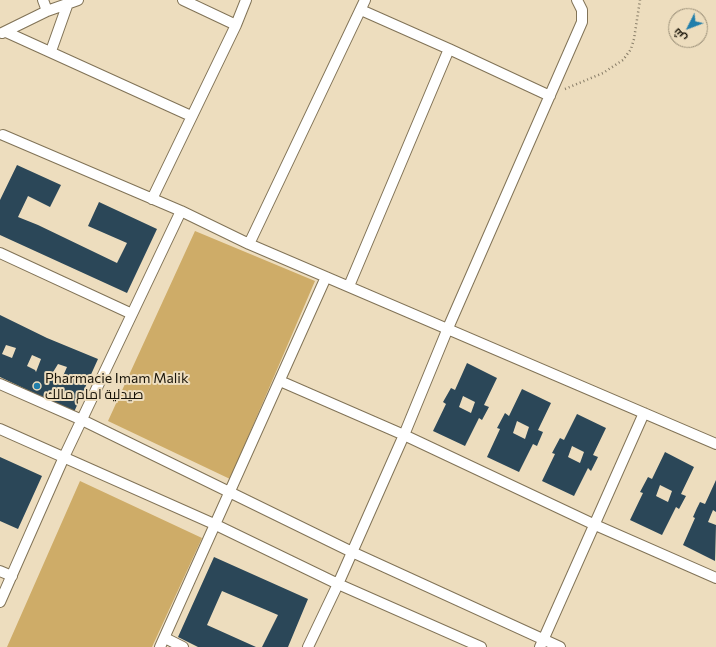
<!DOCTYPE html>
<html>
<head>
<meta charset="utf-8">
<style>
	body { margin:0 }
	#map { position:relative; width:716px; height:647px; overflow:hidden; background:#edddbe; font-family:Commissioner,Cairo,sans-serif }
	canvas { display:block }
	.north { position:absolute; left:668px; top:8px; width:40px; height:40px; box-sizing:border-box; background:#edddbe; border:1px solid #988d76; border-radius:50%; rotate:228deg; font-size:11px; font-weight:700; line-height:16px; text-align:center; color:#191409 }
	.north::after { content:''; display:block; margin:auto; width:14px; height:18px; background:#207eab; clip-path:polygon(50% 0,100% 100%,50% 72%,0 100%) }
</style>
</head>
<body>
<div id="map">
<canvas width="716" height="647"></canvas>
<div class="north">ش</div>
</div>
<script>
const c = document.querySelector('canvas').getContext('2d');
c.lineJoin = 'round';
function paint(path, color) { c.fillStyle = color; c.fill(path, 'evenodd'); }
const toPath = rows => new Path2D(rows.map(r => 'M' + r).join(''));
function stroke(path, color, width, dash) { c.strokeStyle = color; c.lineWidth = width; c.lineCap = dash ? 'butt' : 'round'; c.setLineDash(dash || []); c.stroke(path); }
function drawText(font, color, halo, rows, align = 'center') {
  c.font = font + ' Commissioner,Cairo,sans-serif'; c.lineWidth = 4; c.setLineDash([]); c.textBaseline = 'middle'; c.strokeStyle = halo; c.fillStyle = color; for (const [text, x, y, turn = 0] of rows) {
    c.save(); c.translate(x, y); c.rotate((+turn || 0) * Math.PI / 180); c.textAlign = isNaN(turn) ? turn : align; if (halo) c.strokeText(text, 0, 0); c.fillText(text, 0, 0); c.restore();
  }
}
paint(toPath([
	[195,231,315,281,230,479,108,421],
	[80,481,202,538,152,647,7,647]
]), '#ceac68');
paint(toPath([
	[17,165,61,185,50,207,28,196,18,217,38,225,117,263,127,243,88,226,99,202,157,229,127,293,0,235,0,200],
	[0,315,47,338,98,359,74,412,0,377],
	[6,345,16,348,12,358,2,354],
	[32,355,41,359,36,372,35,370,27,366],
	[58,364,67,367,60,383,50,377],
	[467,363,497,378,484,405,489,407,482,420,479,418,465,446,433,431,446,404,443,402,451,388,455,390],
	[463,396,475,402,471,413,459,407],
	[522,389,551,403,538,430,543,432,537,446,533,444,519,472,487,457,500,429,497,428,505,413,509,416],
	[517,421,529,427,525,439,513,433],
	[577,414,606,428,593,455,598,457,591,471,588,468,574,496,542,481,555,454,552,453,560,438,564,440],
	[572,446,584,452,580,463,568,457],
	[665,452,694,467,681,494,686,496,679,509,676,507,662,535,630,520,643,493,640,492,648,477,652,479],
	[660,485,672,491,668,502,656,496],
	[0,457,42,476,18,529,0,521],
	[716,480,716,512,713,510,708,522,716,525,715,561,683,545,695,518,693,517,697,508,700,502,705,504],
	[214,557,308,599,288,647,262,647,278,615,222,591,207,625,256,647,198,647,178,637]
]), '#2b4758');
const street = toPath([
	[43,0,47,11],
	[183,0,236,25],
	[361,10,449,49],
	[6,32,191,116],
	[2,33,47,11,78,0],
	[51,51,68,3],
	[3,135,181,211,249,244,716,444],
	[152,199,236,25,246,0],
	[249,244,365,0],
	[0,253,132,314],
	[349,286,449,49,550,96],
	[280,381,404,435,593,524,716,578],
	[0,384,82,420,352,552,560,647],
	[0,429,214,524,338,584,481,647],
	[0,571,12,576],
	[0,602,64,457,181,211],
	[165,638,183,647],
	[160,647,326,277],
	[308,647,338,584,404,435,448,328,582,22,582,10,577,0],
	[540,647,644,413]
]);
stroke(street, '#817357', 12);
stroke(toPath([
	[565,89,603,73,623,60,631,49,634,39,640,0]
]), '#877c67', 2.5, [1, 3]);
stroke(street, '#fff', 10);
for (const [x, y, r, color] of [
	[37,386,4,"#207eab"]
]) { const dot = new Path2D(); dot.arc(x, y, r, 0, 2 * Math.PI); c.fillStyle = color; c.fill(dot); stroke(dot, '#edddbe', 1.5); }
drawText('14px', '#191409', '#edddbe', [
	["Pharmacie Imam Malik",45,378],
	["صيدلية امام مالك",45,394]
], 'left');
</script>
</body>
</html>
